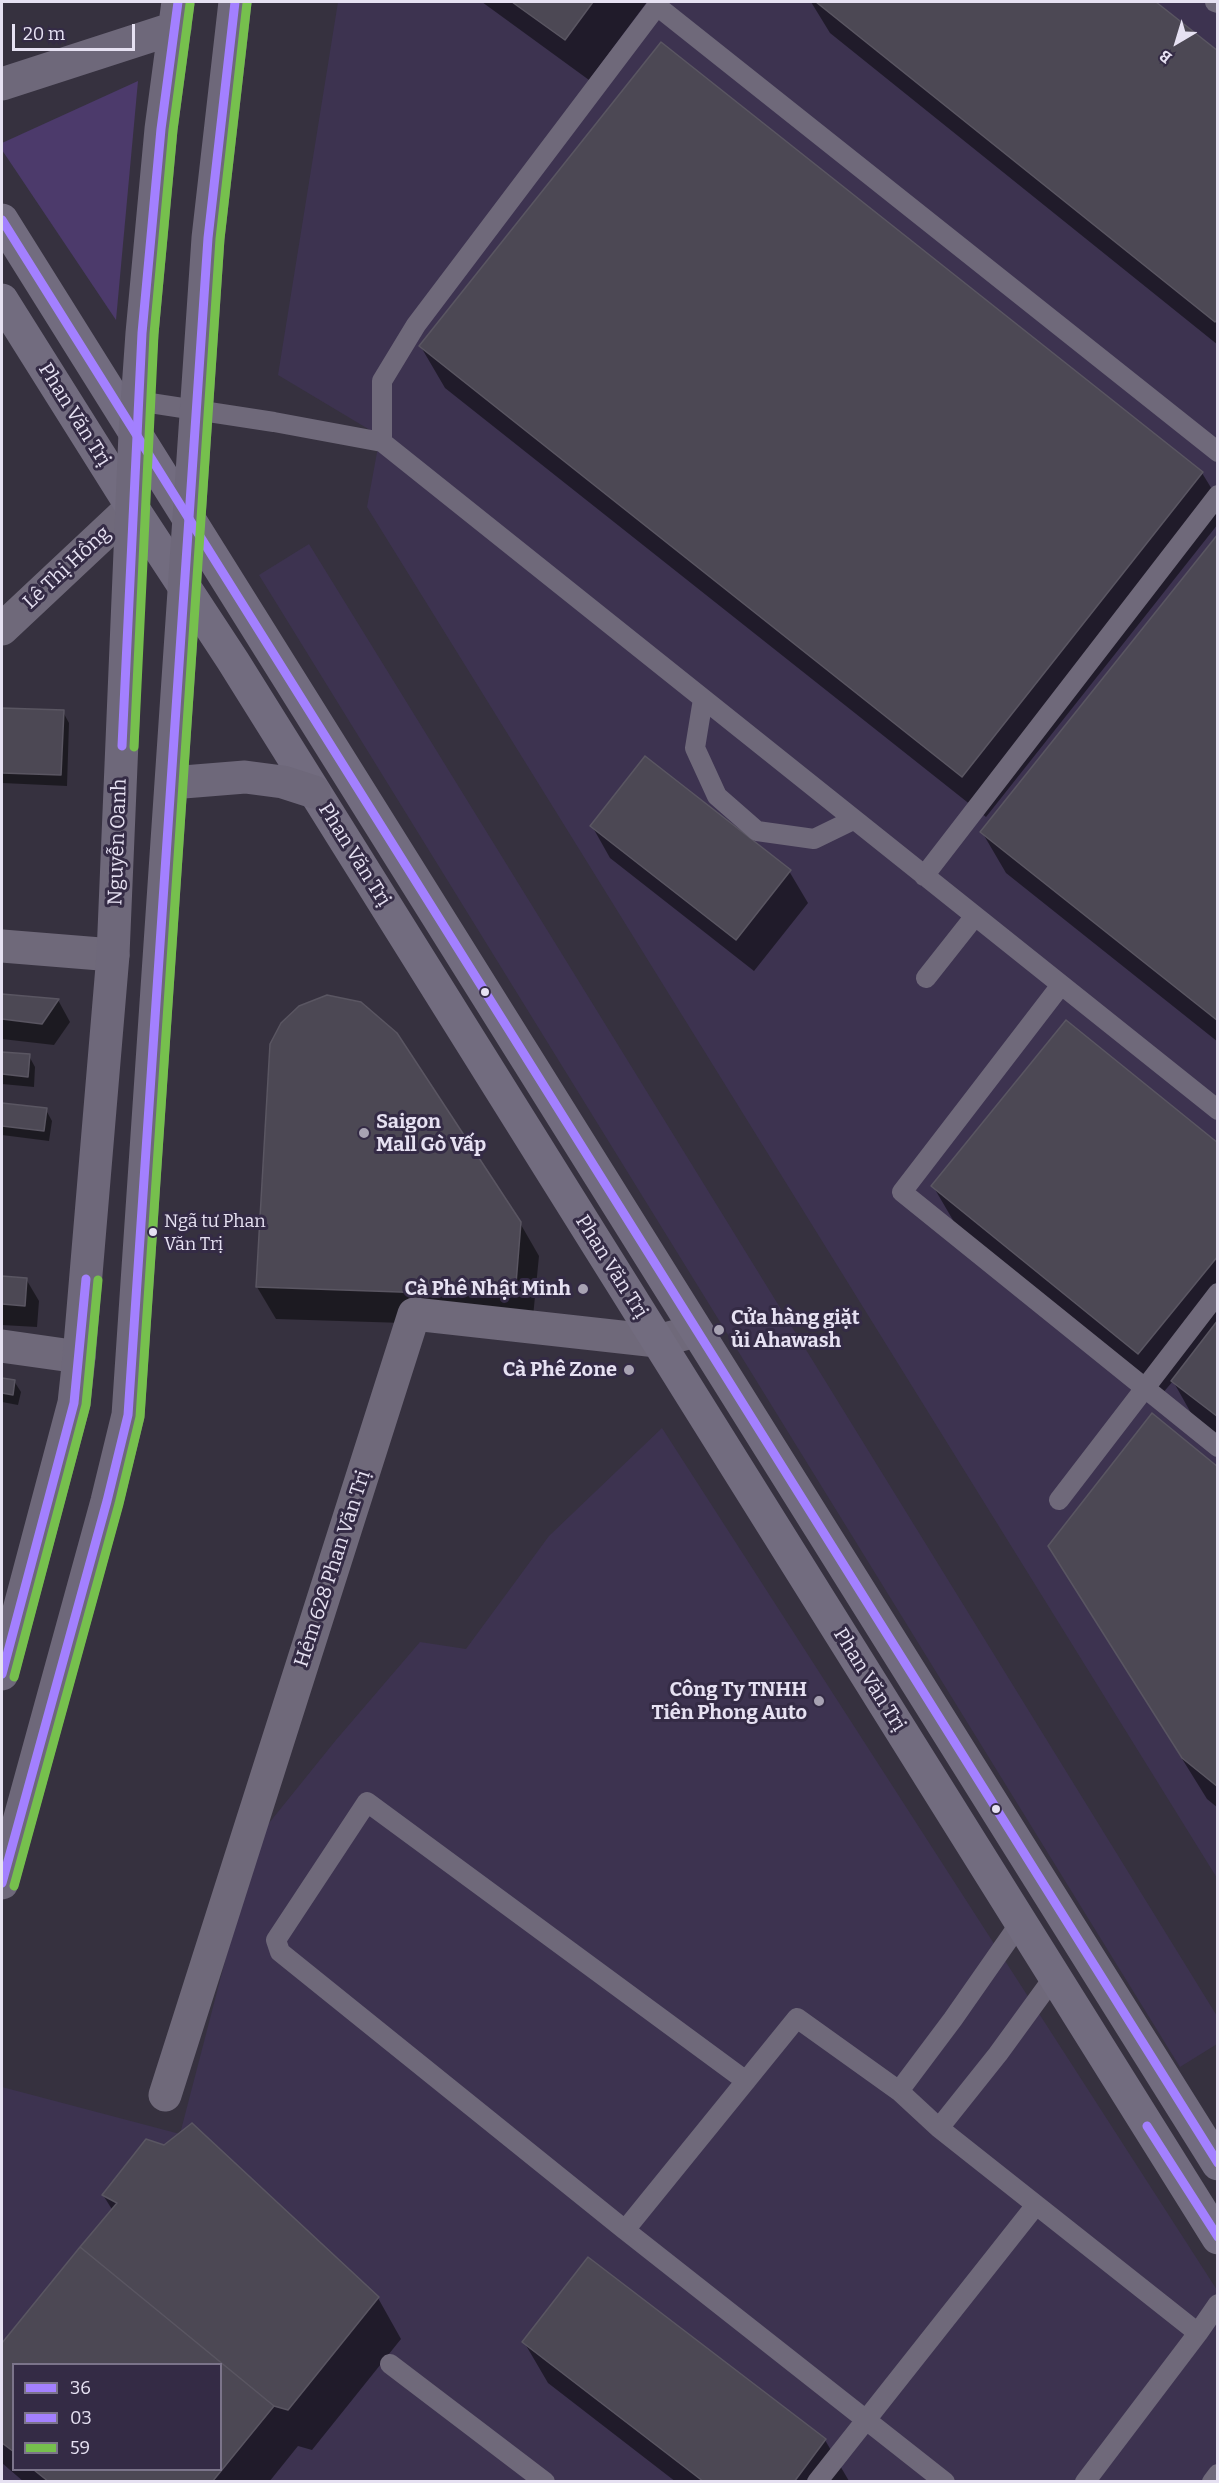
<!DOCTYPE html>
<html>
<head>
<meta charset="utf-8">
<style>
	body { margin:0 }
	#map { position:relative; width:1219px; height:2483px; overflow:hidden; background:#36313f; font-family:Bitter,serif }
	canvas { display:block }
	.frame { position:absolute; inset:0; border:3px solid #e6e1f2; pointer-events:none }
	.legend { position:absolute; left:12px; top:2363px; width:210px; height:108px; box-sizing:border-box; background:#342b45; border:2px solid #7b748a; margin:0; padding:8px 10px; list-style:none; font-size:18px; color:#e6e1f2 }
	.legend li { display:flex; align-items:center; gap:12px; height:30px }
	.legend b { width:30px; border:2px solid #7b748a }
	.north { position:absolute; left:1147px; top:12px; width:60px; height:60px; -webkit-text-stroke:4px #342b45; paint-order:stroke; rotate:218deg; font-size:16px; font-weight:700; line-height:24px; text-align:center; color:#e6e1f2 }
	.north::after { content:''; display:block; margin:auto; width:21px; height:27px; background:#e6e1f2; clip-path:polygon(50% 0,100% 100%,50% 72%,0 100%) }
	.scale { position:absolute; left:12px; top:24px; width:123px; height:27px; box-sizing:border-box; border:3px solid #e6e1f2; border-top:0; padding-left:8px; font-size:18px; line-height:21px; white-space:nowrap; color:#e6e1f2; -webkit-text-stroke:4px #342b45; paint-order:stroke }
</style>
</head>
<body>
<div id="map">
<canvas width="1219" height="2483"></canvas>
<div class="frame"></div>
<ul class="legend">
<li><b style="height:8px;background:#a380ff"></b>36</li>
<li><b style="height:8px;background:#a380ff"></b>03</li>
<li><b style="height:8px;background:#76c04d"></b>59</li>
</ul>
<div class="north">B</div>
<div class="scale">20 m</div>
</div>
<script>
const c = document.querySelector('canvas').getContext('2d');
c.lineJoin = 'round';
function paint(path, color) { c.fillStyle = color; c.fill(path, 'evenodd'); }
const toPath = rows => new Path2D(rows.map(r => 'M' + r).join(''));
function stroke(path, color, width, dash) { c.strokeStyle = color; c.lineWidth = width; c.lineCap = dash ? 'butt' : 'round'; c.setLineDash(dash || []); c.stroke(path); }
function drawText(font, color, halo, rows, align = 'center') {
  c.font = font + ' Bitter,serif'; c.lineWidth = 6; c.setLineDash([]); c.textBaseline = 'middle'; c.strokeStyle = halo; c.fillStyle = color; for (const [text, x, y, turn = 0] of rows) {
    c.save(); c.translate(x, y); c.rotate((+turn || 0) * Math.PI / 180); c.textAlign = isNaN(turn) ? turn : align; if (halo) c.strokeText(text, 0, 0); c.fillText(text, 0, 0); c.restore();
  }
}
paint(toPath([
	[338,2,512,2,565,40,593,2,1217,2,1217,1878,367,507,380,436,278,375],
	[309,544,1217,2016,1217,2044,1180,2067,259,575],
	[662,1428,1217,2290,1217,2481,2,2481,2,2087,180,2134,257,1838,336,1740,420,1642,466,1649,549,1536],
	[14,2364,220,2364,220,2470,14,2470]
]), '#3d3350');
paint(toPath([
	[138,81,116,320,2,150,2,143]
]), '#4c3a6b');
paint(toPath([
	[482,2,647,2,589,80],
	[811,2,1153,2,1218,53,1218,345,830,33],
	[421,347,1202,473,1218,499,1218,524,986,817,445,388],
	[1218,536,1218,1042,1006,873,982,832],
	[2,710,63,712,69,723,67,786,2,783],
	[592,826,789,871,808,903,754,971,610,858],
	[2,996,58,1000,70,1022,54,1045,2,1039],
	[2,1053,29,1056,35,1067,34,1087,2,1084],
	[2,1104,46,1110,52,1121,49,1141,2,1135],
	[1218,1145,1218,1438,1196,1422,1173,1381,1162,1394,957,1227,933,1186],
	[520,1223,539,1256,532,1327,276,1319,257,1287],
	[2,1278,26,1279,39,1301,37,1327,2,1325],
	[2,1379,14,1381,21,1392,18,1405,2,1402],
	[1218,1469,1218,1808,1207,1799,1050,1546],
	[103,2195,378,2298,401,2339,312,2450,298,2446,269,2482,24,2482,2,2463,2,2346,113,2211],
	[14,2364,220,2364,220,2470,14,2470],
	[588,2259,825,2440,849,2481,676,2482,548,2383,524,2342]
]), '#0007');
const building = toPath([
	[512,2,593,2,565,40,512,2],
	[816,2,1156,2,1218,51,1218,319,1215,322,816,2],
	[661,42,1203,472,962,777,419,346,661,42],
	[1218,534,1218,1021,980,832,1218,534],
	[2,708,64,710,61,775,2,773,2,708],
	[645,756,791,870,736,940,590,826,645,756],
	[2,994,59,999,42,1024,2,1019,2,994],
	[327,995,361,1002,397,1033,521,1222,515,1296,256,1287,270,1044,281,1023,299,1006,327,995],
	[1066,1020,1218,1143,1218,1256,1138,1354,931,1186,1066,1020],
	[2,1052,30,1054,28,1077,2,1074,2,1052],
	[2,1103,47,1108,44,1131,2,1126,2,1103],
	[2,1276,27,1278,25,1306,2,1304,2,1276],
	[1218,1320,1218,1417,1171,1381,1218,1320],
	[2,1378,15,1380,13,1395,2,1393,2,1378],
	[1152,1413,1218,1467,1218,1787,1182,1758,1048,1546,1152,1413],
	[192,2123,379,2297,288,2410,274,2406,80,2247,117,2203,102,2195,146,2139,164,2145,192,2123],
	[80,2247,274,2406,212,2482,49,2482,34,2470,220,2470,220,2364,14,2364,14,2452,2,2443,2,2343,80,2247],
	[588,2257,826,2439,794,2482,704,2482,522,2342,588,2257]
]);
paint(building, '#4c4854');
stroke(building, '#5a5662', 1.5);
stroke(toPath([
	[1215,2,1218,3],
	[137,401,274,422,382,442,1218,1110],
	[382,442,382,381,416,325,657,6,1218,452],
	[703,699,695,748,717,796,757,831,814,839,853,820],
	[924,876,1218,495],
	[926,978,975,916],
	[1061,985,902,1192,1218,1447],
	[1059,1500,1218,1293],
	[899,2091,953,2019,1020,1923],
	[939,2128,998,2054,1054,1977],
	[625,2230,280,1952,276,1940,367,1802,746,2081],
	[390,2364,545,2482],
	[817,2482,1036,2205],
	[945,2482,625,2230,797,2018,899,2091,939,2128,1198,2333],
	[1085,2482,1198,2333,1218,2304],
	[1212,2482,1218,2474]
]), '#6f697a', 20);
stroke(toPath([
	[2,629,132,507],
	[2,946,113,955],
	[2,1346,79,1357],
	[165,2095,414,1314,657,1341,696,1331]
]), '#6f697a', 33);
stroke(toPath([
	[2,220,1218,2164],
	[2,300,132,507,233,661,1218,2238]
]), '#726c7f', 33);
stroke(toPath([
	[2,84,175,28],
	[171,783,245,777,283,782,314,792],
	[2,1674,74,1403,79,1357,113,955,135,433,142,333,161,129,178,2],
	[2,1883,107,1501,128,1415,208,238,235,2]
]), '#6e687a', 33);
stroke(toPath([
	[2,220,1218,2163],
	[1147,2126,1218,2237]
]), '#a380ff', 9);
stroke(toPath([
	[122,746,142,333,161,129,178,2],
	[2,1674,74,1403,86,1279],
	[2,1883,107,1501,128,1415,208,238,235,2]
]), '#a380ff', 9);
stroke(toPath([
	[134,747,154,334,173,130,190,4],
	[14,1677,86,1405,98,1280],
	[14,1886,119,1504,140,1417,220,239,247,3]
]), '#76c04d', 9);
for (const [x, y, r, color] of [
	[485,992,5,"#e6e1f2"],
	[364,1133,6,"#a8a3b3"],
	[153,1232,5,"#e6e1f2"],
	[583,1289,6,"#a8a3b3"],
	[719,1330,6,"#a8a3b3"],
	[629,1370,6,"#a8a3b3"],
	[819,1701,6,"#a8a3b3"],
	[996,1809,5,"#e6e1f2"]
]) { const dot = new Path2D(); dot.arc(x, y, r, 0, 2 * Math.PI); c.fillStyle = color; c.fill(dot); stroke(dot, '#342b45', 2); }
drawText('18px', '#e6e1f2', '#342b45', [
	["Ngã tư Phan",164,1222],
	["Văn Trị",164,1245]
], 'left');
drawText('20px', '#e6e1f2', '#342b45', [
	["Phan Văn Trị",74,415,58],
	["Lê Thị Hồng",67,568,-43],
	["Nguyễn Oanh",118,842,-88],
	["Phan Văn Trị",354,855,58],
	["Phan Văn Trị",611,1267,58],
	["Hẻm 628 Phan Văn Trị",333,1569,-72],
	["Phan Văn Trị",869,1680,58]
]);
drawText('bold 20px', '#e6e1f2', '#342b45', [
	["Saigon",376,1122,"left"],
	["Mall Gò Vấp",376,1145,"left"],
	["Cà Phê Nhật Minh",571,1289],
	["Cửa hàng giặt",731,1318,"left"],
	["ủi Ahawash",731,1341,"left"],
	["Cà Phê Zone",617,1370],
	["Công Ty TNHH",807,1690],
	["Tiên Phong Auto",807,1713]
], 'right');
</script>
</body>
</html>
